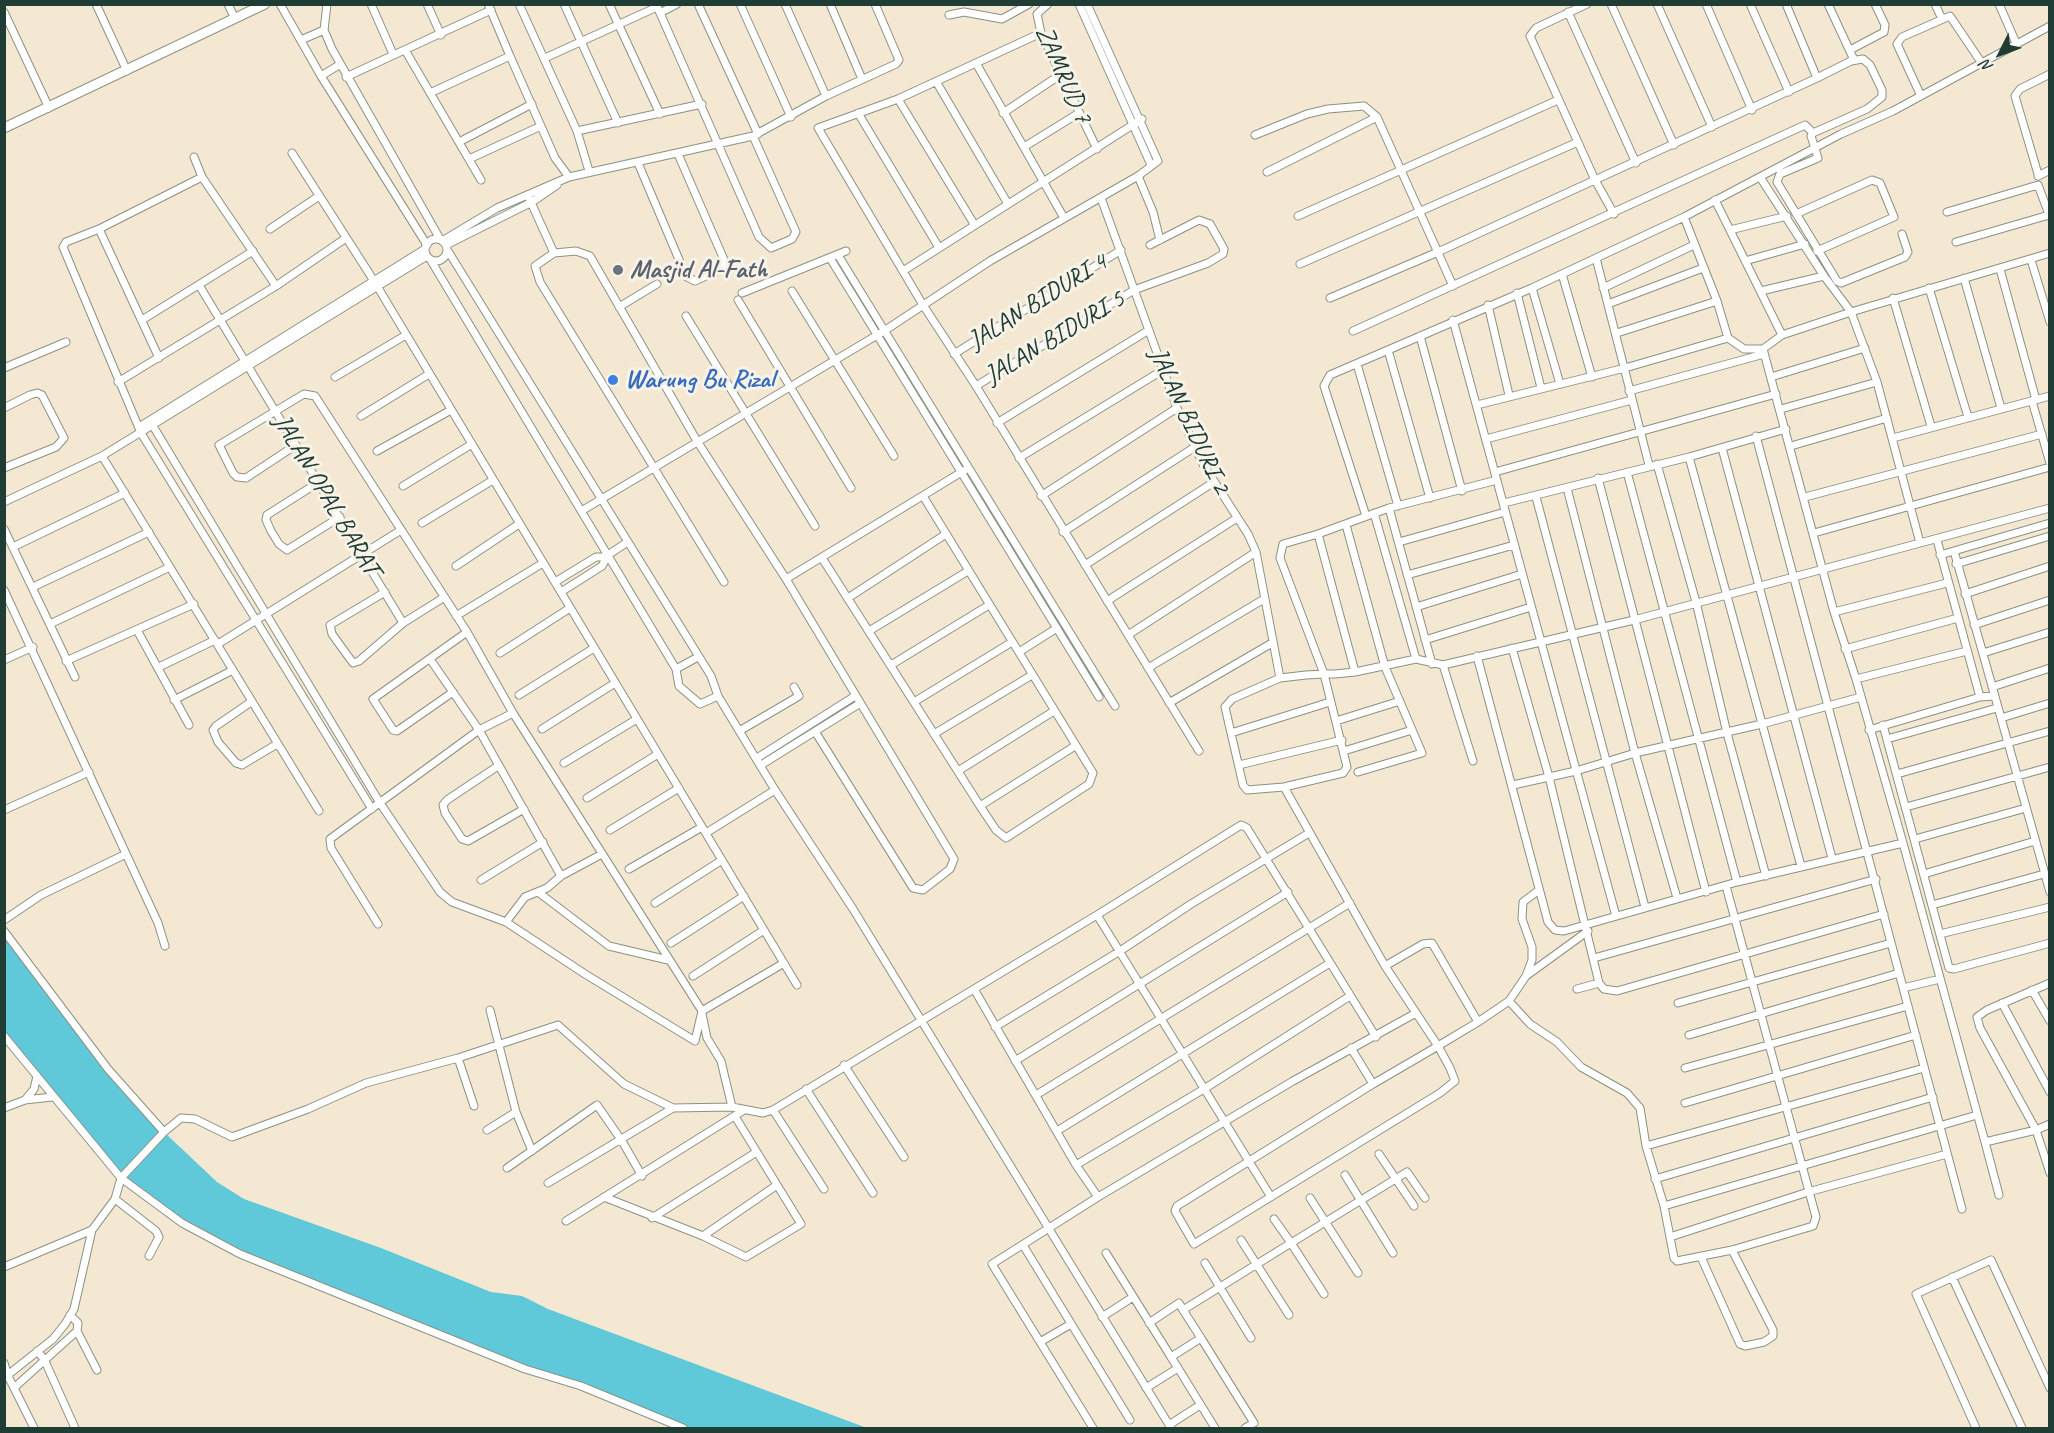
<!DOCTYPE html>
<html>
<head>
<meta charset="utf-8">
<style>
	body { margin:0 }
	#map { position:relative; width:2054px; height:1433px; overflow:hidden; background:#f4e8d2; font-family:Caveat,sans-serif }
	canvas { display:block }
	.frame { position:absolute; inset:0; border:6px solid #1f3d34; pointer-events:none }
	.north { position:absolute; left:1970px; top:24px; width:60px; height:60px; -webkit-text-stroke:4px #f7f3e8; paint-order:stroke; rotate:228deg; font-size:16px; font-weight:700; line-height:24px; text-align:center; color:#1f3d34 }
	.north::after { content:''; display:block; margin:auto; width:21px; height:27px; background:#1f3d34; clip-path:polygon(50% 0,100% 100%,50% 72%,0 100%) }
</style>
</head>
<body>
<div id="map">
<canvas width="2054" height="1433"></canvas>
<div class="frame"></div>
<div class="north">N</div>
</div>
<script>
const c = document.querySelector('canvas').getContext('2d');
c.lineJoin = 'round';
function paint(path, color) { c.fillStyle = color; c.fill(path, 'evenodd'); }
const toPath = rows => new Path2D(rows.map(r => 'M' + r).join(''));
function stroke(path, color, width, dash) { c.strokeStyle = color; c.lineWidth = width; c.lineCap = dash ? 'butt' : 'round'; c.setLineDash(dash || []); c.stroke(path); }
function drawText(font, color, halo, rows, align = 'center') {
  c.font = font + ' Caveat,sans-serif'; c.lineWidth = 6; c.setLineDash([]); c.textBaseline = 'middle'; c.strokeStyle = halo; c.fillStyle = color; for (const [text, x, y, turn = 0] of rows) {
    c.save(); c.translate(x, y); c.rotate((+turn || 0) * Math.PI / 180); c.textAlign = isNaN(turn) ? turn : align; if (halo) c.strokeText(text, 0, 0); c.fillText(text, 0, 0); c.restore();
  }
}
paint(toPath([
	[4,931,84,1037,164,1132,217,1182,244,1199,381,1248,491,1292,522,1296,548,1309,867,1428,683,1428,581,1386,525,1369,240,1254,182,1223,121,1178,5,1036]
]), '#5fc9da');
const minor = toPath([
	[96,4,127,71],
	[228,4,235,19],
	[280,4,321,76,427,245],
	[327,4,324,30,332,49,440,239],
	[371,4,393,54],
	[427,4,441,35],
	[488,4,510,56],
	[519,4,577,131,589,171],
	[564,4,618,123],
	[609,4,660,114],
	[656,4,759,237,771,248,792,239,796,232,753,136],
	[698,4,758,134],
	[740,4,791,117],
	[785,4,826,96],
	[830,4,862,79],
	[1048,4,1037,14,1041,33,1097,149],
	[1079,4,1151,165],
	[1587,4,1536,28,1530,36,1595,180,1614,214],
	[1611,4,1674,145],
	[1657,4,1712,127],
	[1706,4,1752,110],
	[1750,4,1789,92],
	[1786,4,1817,78,1851,61,1863,59,1870,65,1882,90,1882,97,1867,109,1813,133,1811,136,1818,158,1780,174,1777,182,1837,281,1841,283,1905,257,1908,252,1902,234],
	[1828,4,1854,60],
	[1935,4,1942,19],
	[1999,4,2016,43],
	[4,12,49,108],
	[1568,12,1636,163],
	[660,13,677,4],
	[949,15,964,12,1002,19,1029,4],
	[1041,33,898,99,818,128,923,305,976,386,1199,751],
	[301,40,324,30],
	[405,50,481,180],
	[1850,50,1884,32,1885,25,1875,4],
	[545,58,657,7],
	[976,63,1064,218],
	[321,76,339,65],
	[346,77,491,10],
	[937,83,1008,204],
	[430,93,510,56,555,158,569,177],
	[1921,96,1897,44,1902,37,1950,16,1981,62],
	[898,99,974,224],
	[858,113,938,246],
	[1003,113,1060,75],
	[577,131,702,104],
	[1255,135,1307,114,1328,109,1364,106,1377,117],
	[459,142,532,104],
	[1024,147,1079,113],
	[292,153,374,281,797,985],
	[194,157,202,177,276,286],
	[469,159,541,126],
	[638,163,683,269,687,277,695,281,717,271,724,266,725,262,678,154],
	[1267,172,1377,117,1453,286],
	[2038,174,2015,96,2020,89,2050,74],
	[1138,176,1153,212,1160,240],
	[2038,176,2050,170],
	[202,177,99,229,66,242,63,247,141,433,372,809],
	[1760,177,1824,276,1851,312,1877,382,1920,543],
	[529,198,554,253],
	[1101,198,1177,408,1203,464,1248,534,1256,552,1280,678],
	[1715,200,1782,335],
	[1947,212,2038,185,2050,217],
	[1796,214,1872,180,1880,183,1894,217,1817,251],
	[1298,216,1558,100],
	[1684,217,1717,301,1728,338,1744,349,1763,349,1834,612,1856,679,1903,843,1985,1142,2036,1130,2050,1124],
	[99,229,159,358],
	[270,229,319,196],
	[1730,230,1787,216],
	'425 250a11 11 0 1 1 22 0a11 11 0 1 1-22 0Z',
	[442,241,497,208,569,177,753,136,826,96,896,64,899,60,875,4],
	[1956,242,2049,215],
	[446,245,532,202,557,185],
	[448,251,711,676,718,696,775,790,853,909,1171,1428],
	[838,255,1115,706],
	[830,258,1099,697],
	[1596,258,1649,465],
	[430,259,676,669,698,657],
	[2031,260,2050,322],
	[1745,261,1805,244],
	[1300,264,1578,142],
	[2000,269,2036,400],
	[903,271,1142,119],
	[1562,274,1592,377],
	[1964,278,2001,408],
	[199,285,403,623],
	[1532,288,1560,384],
	[1603,288,1694,245],
	[1929,288,1968,417],
	[792,291,894,456],
	[1761,291,1824,276],
	[742,293,846,251],
	[1517,293,1541,388],
	[1330,298,1438,252,1817,78],
	[1893,298,1931,426],
	[738,300,851,488],
	[1608,304,1703,268],
	[1488,305,1509,395],
	[619,307,657,284],
	[686,316,815,526],
	[142,320,253,251],
	[1453,320,1616,916],
	[1353,331,1805,125,1813,133],
	[1617,333,1717,301],
	[1420,336,1462,491],
	[1763,349,1782,335,1851,312,2050,253],
	[1388,350,1430,498],
	[954,354,1121,250],
	[1357,364,1398,506],
	[4,368,66,342],
	[335,377,406,335],
	[1771,377,1865,348],
	[118,382,276,286,346,238],
	[976,386,1134,290,1208,263,1223,254,1224,249,1210,224,1199,220,1150,245],
	[1629,391,1764,354],
	[2032,401,2050,463],
	[1477,405,1625,368,1728,338],
	[4,408,30,395,37,393,42,395,64,438,56,447,4,468],
	[1781,409,1877,382],
	[361,416,429,374],
	[150,421,380,803,440,892,452,902,506,922,585,974,695,1041,702,1011],
	[997,423,1149,330],
	[139,427,425,249],
	[1756,436,1962,1209],
	[1893,438,2050,396],
	[1486,439,1632,400],
	[296,445,246,478,237,477,233,473,219,445,304,394,315,396,467,632,513,713,702,1011,784,963],
	[1791,446,1887,418],
	[1722,448,1832,858],
	[377,451,451,410],
	[102,456,319,811],
	[1689,457,1801,866],
	[1019,458,1163,370],
	[1657,464,1696,602,1727,733,1766,876],
	[1495,472,1776,394],
	[1627,472,1737,882],
	[1598,478,1706,892],
	[1497,480,1389,508,1318,534,1283,544,1280,558,1324,674,1347,767,1343,773,1284,787,1247,790,1243,785,1225,707,1232,699,1280,678,1306,675,1324,674,1335,674,1355,672,1416,659,1443,665,1634,620,2050,508],
	[319,482,267,515,266,520,271,531,279,544,287,550,340,517],
	[403,486,472,444],
	[1567,488,1635,753,1677,898],
	[1041,496,1177,408],
	[1536,497,1645,907],
	[1805,497,2042,434],
	[4,502,102,456,427,256],
	[1504,503,1689,457,1786,429],
	[1389,508,1432,664],
	[583,510,884,331,990,261,1138,176,1158,161,1087,4],
	[1374,513,1416,659],
	[1366,516,1324,386,1330,375,1532,288,1684,217,1841,134,1893,111,2050,26],
	[422,523,493,480],
	[1346,525,1385,667,1422,753,1358,772],
	[4,529,75,677],
	[1063,532,1195,447],
	[1814,533,2050,467],
	[1318,534,1355,672],
	[1937,540,1980,697],
	[1399,542,1505,512],
	[13,547,125,493],
	[1954,551,2050,892],
	[1940,555,2050,523],
	[822,558,980,806,996,830,1006,838,1089,784,1093,773,923,496],
	[1956,564,2050,536],
	[1085,565,1214,482],
	[456,566,519,524],
	[1407,575,1514,545],
	[786,579,965,470],
	[555,582,596,557,606,557],
	[724,582,540,282,535,266,554,253,576,251,590,256,697,441,786,579,954,859,950,869,923,890,913,888,816,733],
	[33,587,149,532],
	[4,590,158,923,165,946],
	[385,592,330,625,332,634,353,663,359,661,403,623,443,598],
	[561,592,602,566,608,555,626,543],
	[1965,594,2050,566],
	[848,598,946,534],
	[1107,601,1237,518],
	[1416,607,1522,574],
	[1834,612,1947,583],
	[456,616,543,563],
	[50,624,170,567],
	[1974,625,2050,600],
	[137,630,189,725],
	[869,631,968,571],
	[1128,635,1256,552],
	[1425,640,1531,607],
	[218,644,401,530],
	[1512,648,1549,777,1599,983,1604,989,1617,991,1884,914],
	[1845,649,1958,618],
	[1019,652,1057,628],
	[500,653,570,608],
	[1983,653,2050,632],
	[1477,656,1548,922,1555,930,1564,931,1737,882,1903,843],
	[430,659,479,730,561,876],
	[4,660,33,647],
	[66,661,194,604],
	[891,665,989,605],
	[1443,665,1473,761],
	[159,667,215,640],
	[1148,668,1264,599],
	[676,669,679,686,700,704,718,696],
	[1856,679,1967,651],
	[1992,687,2050,668],
	[453,692,397,731,393,730,373,699,467,632],
	[519,695,594,648],
	[174,700,233,670],
	[251,702,216,726,213,730,218,742,236,763,242,765,277,744],
	[914,702,1012,642],
	[1169,703,1272,643],
	[2001,718,2050,703],
	[1336,721,1400,701],
	[1883,725,1949,968,1954,969,2050,943],
	[542,729,615,683],
	[741,730,799,696,794,687],
	[1869,730,1980,697,1994,696],
	[1231,733,1330,702],
	[934,734,1032,675],
	[1887,739,1997,708],
	[1344,751,1412,730],
	[757,758,855,696],
	[564,763,637,719],
	[761,765,859,704],
	[1239,765,1342,740],
	[498,766,447,800,443,805,445,813,462,839,468,841,524,809],
	[958,771,1054,711],
	[1897,774,2050,731],
	[1513,785,1576,771,1635,753,1762,724,1861,697],
	[1284,787,1385,966,1438,1046,1450,1068,1455,1081,1440,1093,1194,1244,1175,1211,1177,1206,1373,1084,1438,1046,1478,1022,1509,1001,1526,976,1532,960,1532,947,1522,919,1523,902,1539,890],
	[587,798,658,754],
	[980,806,1075,746],
	[1906,807,2050,767],
	[4,810,89,772],
	[610,830,679,788],
	[706,833,775,790],
	[1915,839,2026,808],
	[629,869,702,827],
	[1924,874,2035,841],
	[481,880,543,842],
	[538,892,609,946,668,960],
	[655,903,722,860],
	[1932,905,2044,874],
	[1097,915,1271,1197],
	[4,920,41,895,126,854],
	[506,922,525,897,547,888,561,876,602,854],
	[378,924,331,848,330,839,479,730,513,713],
	[4,931,108,1069,164,1132,181,1118,195,1119,232,1137,308,1109,366,1083,458,1058,558,1025,624,1084,673,1108,732,1107,763,1113,773,1110,1097,915,1241,825,1247,828,1376,1037],
	[1940,934,2050,907],
	[671,943,744,896],
	[1594,958,1876,879],
	[1385,966,1423,944,1432,943,1478,1022],
	[693,976,764,930],
	[1526,976,1588,931],
	[2050,983,1987,1010,1977,1017,1980,1028,2036,1130,2050,1173],
	[1903,988,1940,979],
	[974,989,1076,1165,1098,1197],
	[1577,989,1599,983],
	[2032,990,2050,1021],
	[1509,1001,1530,1024,1557,1042,1581,1067,1627,1093,1640,1108,1646,1146,1664,1206,1674,1258,1677,1261,1732,1250,1813,1226,1816,1217,1726,886],
	[1678,1003,1891,943],
	[2002,1003,2050,1092],
	[490,1010,516,1112,532,1151],
	[702,1014,707,1038,721,1061,732,1107],
	[995,1027,1120,951,1191,904,1309,833],
	[1689,1035,1899,973],
	[4,1036,121,1178,182,1223,240,1254,525,1369,581,1386,683,1428],
	[1351,1048,1373,1084],
	[458,1058,474,1106],
	[1015,1061,1288,892],
	[844,1065,904,1157],
	[1685,1068,1908,1006],
	[806,1089,873,1193],
	[1036,1095,1350,903],
	[25,1100,34,1089,37,1076],
	[1685,1103,1916,1035],
	[4,1108,25,1100,52,1097],
	[773,1110,824,1189],
	[487,1130,516,1112],
	[1057,1131,1330,963],
	[1985,1142,1999,1195],
	[1646,1146,1924,1068],
	[1379,1154,1414,1206],
	[1076,1165,1204,1089,1350,996],
	[507,1168,597,1105,622,1141,642,1176],
	[1345,1175,1393,1253],
	[1655,1179,1933,1097],
	[548,1183,673,1108],
	[604,1197,703,1236,746,1257,801,1224,736,1118],
	[1310,1198,1358,1273],
	[115,1199,156,1231,159,1237,149,1256],
	[1664,1206,1977,1115],
	[652,1218,755,1153],
	[566,1221,744,1110],
	[703,1236,777,1185],
	[1670,1237,1808,1192,1947,1154],
	[1241,1240,1289,1315],
	[1023,1245,1130,1420],
	[1106,1253,1171,1357],
	[1701,1257,1740,1344,1745,1346,1764,1342,1773,1336,1773,1330,1732,1250],
	[1205,1263,1251,1338],
	[4,1267,92,1230],
	[1952,1277,2022,1428],
	[1324,1294,1291,1243,1407,1172,1425,1198],
	[1102,1317,1133,1297],
	[1149,1323,1179,1303,1183,1310],
	[77,1331,97,1370],
	[1201,1338,1254,1423,1245,1428],
	[1040,1342,1071,1324],
	[37,1351,44,1359,75,1428],
	[4,1363,8,1376,34,1428],
	[1178,1368,1215,1428],
	[4,1378,53,1339,65,1324,74,1309,92,1230,115,1199,121,1178,164,1132],
	[15,1387,77,1331,78,1323,70,1315],
	[1146,1388,1178,1368,1171,1357,1201,1338,1183,1310,1291,1243,1274,1219],
	[1169,1425,1200,1405],
	[1093,1428,992,1264,1098,1197,1293,1081,1416,1013],
	[1976,1428,1916,1294,1991,1260,2050,1388]
]);
const tertiary = toPath([
	[4,128,265,4]
]);
stroke(minor, '#8a9283', 9);
stroke(tertiary, '#8a9283', 11);
stroke(minor, '#fff', 7);
stroke(tertiary, '#fff', 9);
for (const [x, y, r, color] of [
	[618,270,6,"#6b7280"],
	[613,380,6,"#3f7fe0"]
]) { const dot = new Path2D(); dot.arc(x, y, r, 0, 2 * Math.PI); c.fillStyle = color; c.fill(dot); stroke(dot, '#f7f3e8', 2); }
drawText('26px', '#1f3d34', '#f7f3e8', [
	["ZAMRUD 7",1063,75,66],
	["JALAN BIDURI 4",1038,302,-32],
	["JALAN BIDURI 5",1055,338,-31],
	["JALAN BIDURI 2",1189,421,65],
	["JALAN OPAL BARAT",326,495,59]
]);
drawText('bold 26px', '#5b616d', '#f7f3e8', [
	["Masjid Al-Fath",630,270]
], 'left');
drawText('bold 26px', '#366cbe', '#f7f3e8', [
	["Warung Bu Rizal",625,380]
], 'left');
</script>
</body>
</html>
